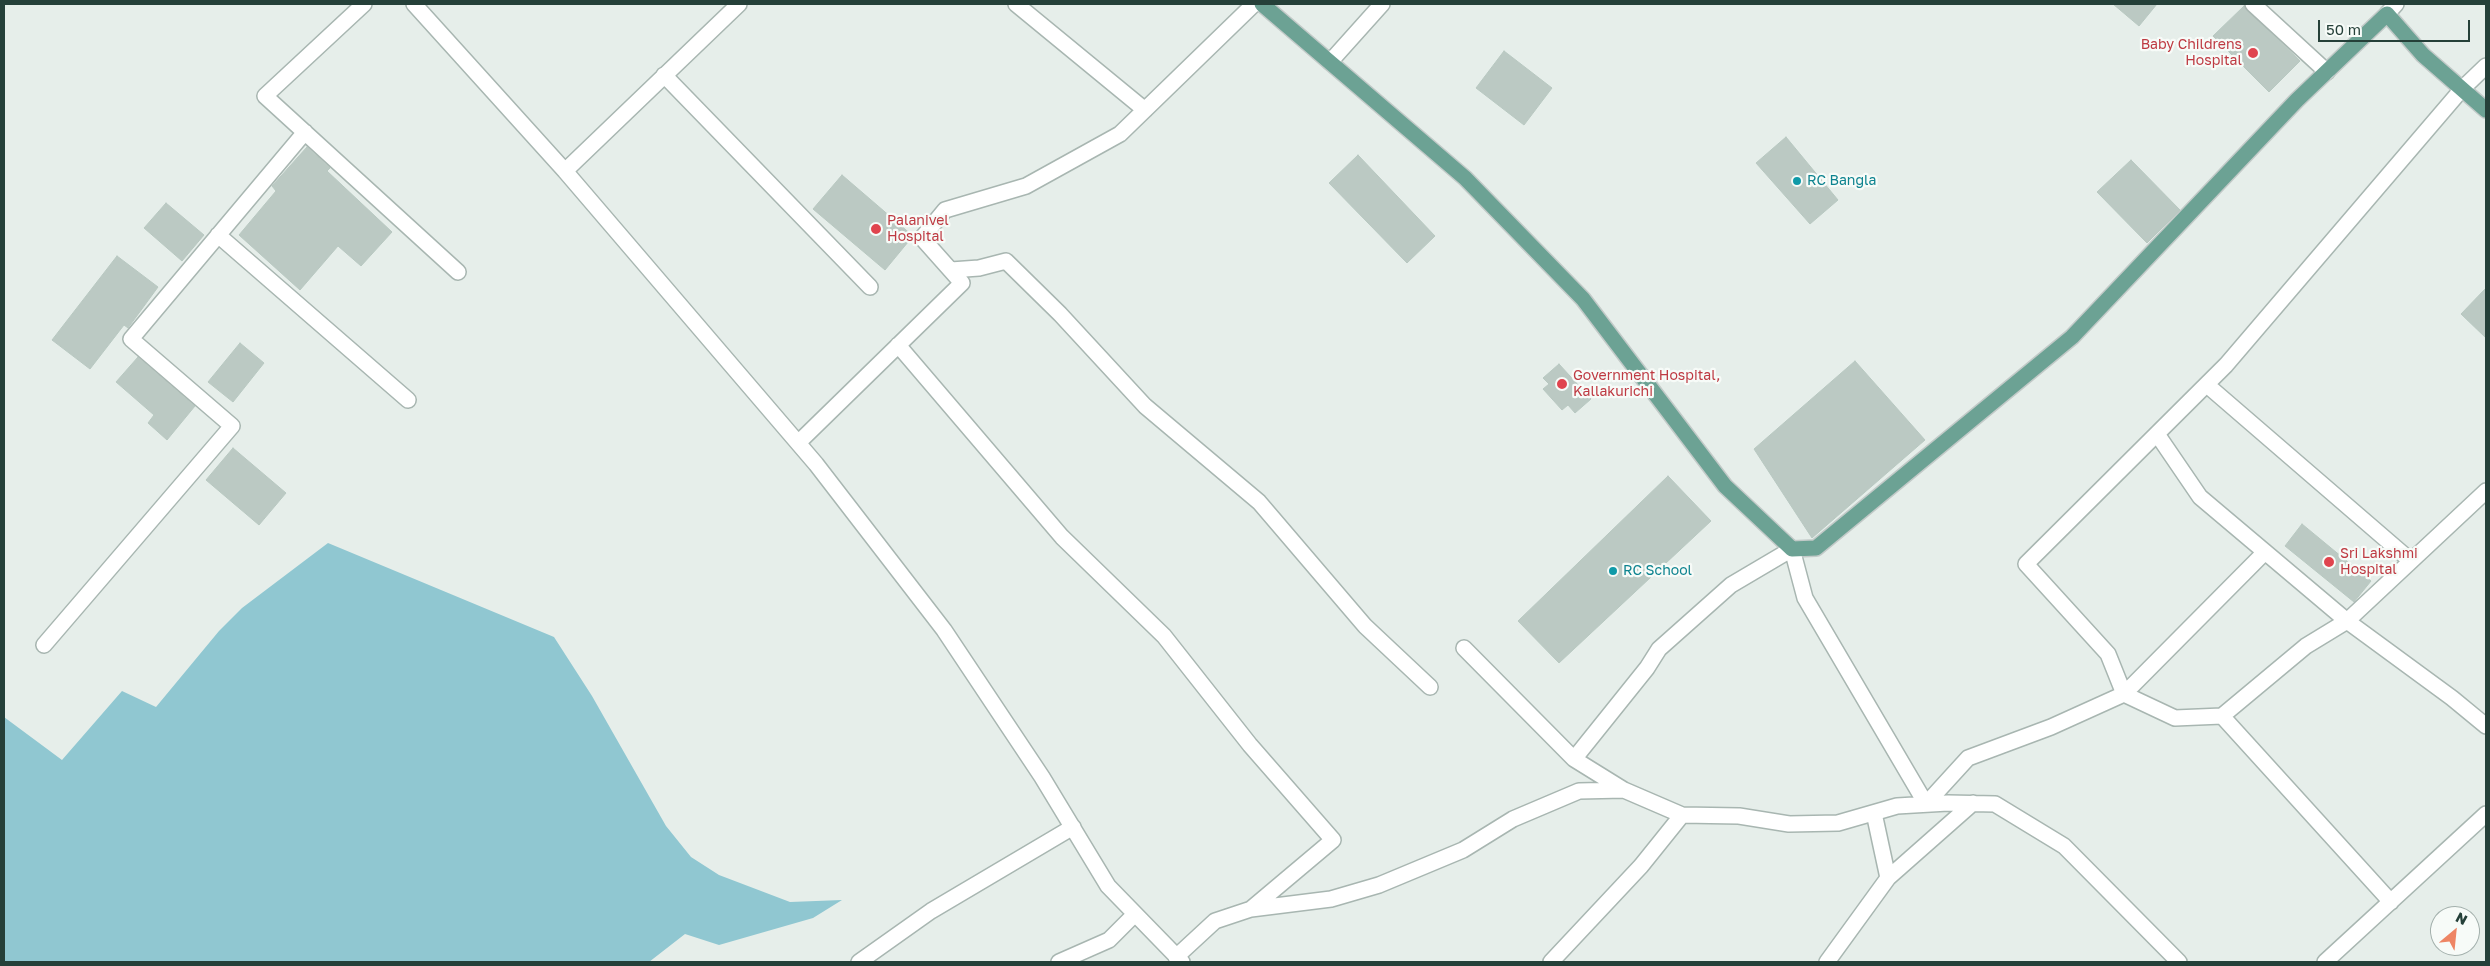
<!DOCTYPE html>
<html>
<head>
<meta charset="utf-8">
<style>
	body { margin:0 }
	#map { position:relative; width:2490px; height:966px; overflow:hidden; background:#e6eeea; font-family:"Golos Text",sans-serif }
	canvas { display:block }
	.frame { position:absolute; inset:0; border:5px solid #254039; pointer-events:none }
	.north { position:absolute; left:2430px; top:906px; width:50px; height:50px; box-sizing:border-box; background:#f7fbf8; border:1px solid #a3b0ac; border-radius:50%; rotate:28deg; font-size:14px; font-weight:700; line-height:20px; text-align:center; color:#254039 }
	.north::after { content:''; display:block; margin:auto; width:18px; height:22px; background:#ee8564; clip-path:polygon(50% 0,100% 100%,50% 72%,0 100%) }
	.scale { position:absolute; left:2318px; top:20px; width:152px; height:22px; box-sizing:border-box; border:2px solid #254039; border-top:0; padding-left:6px; font-size:15px; line-height:18px; white-space:nowrap; color:#254039; -webkit-text-stroke:4px #f7fbf8; paint-order:stroke }
</style>
</head>
<body>
<div id="map">
<canvas width="2490" height="966"></canvas>
<div class="frame"></div>
<div class="north">N</div>
<div class="scale">50 m</div>
</div>
<script>
const c = document.querySelector('canvas').getContext('2d');
c.lineJoin = 'round';
function paint(path, color) { c.fillStyle = color; c.fill(path, 'evenodd'); }
const toPath = rows => new Path2D(rows.map(r => 'M' + r).join(''));
function stroke(path, color, width, dash) { c.strokeStyle = color; c.lineWidth = width; c.lineCap = dash ? 'butt' : 'round'; c.setLineDash(dash || []); c.stroke(path); }
function drawText(font, color, halo, rows, align = 'center') {
  c.font = font + ' "Golos Text",sans-serif'; c.lineWidth = 4.5; c.setLineDash([]); c.textBaseline = 'middle'; c.strokeStyle = halo; c.fillStyle = color; for (const [text, x, y, turn = 0] of rows) {
    c.save(); c.translate(x, y); c.rotate((+turn || 0) * Math.PI / 180); c.textAlign = isNaN(turn) ? turn : align; if (halo) c.strokeText(text, 0, 0); c.fillText(text, 0, 0); c.restore();
  }
}
paint(toPath([
	[328,543,554,637,592,696,666,826,691,857,719,875,790,902,842,900,813,918,719,945,685,934,649,962,4,962,4,717,62,760,122,691,156,707,219,631,242,608]
]), '#90c7d1');
const building = toPath([
	[2113,4,2157,4,2139,26,2113,4],
	[2244,6,2300,61,2269,92,2213,36,2244,6],
	[1504,51,1552,88,1524,125,1476,88,1504,51],
	[1786,137,1838,200,1810,224,1756,163,1786,137],
	[307,147,330,168,327,171,392,232,361,266,338,246,300,290,239,235,276,191,272,186,307,147],
	[1358,155,1435,236,1407,263,1329,183,1358,155],
	[2131,160,2180,210,2147,243,2097,192,2131,160],
	[842,175,913,236,885,270,813,209,842,175],
	[166,203,204,235,182,261,144,228,166,203],
	[117,256,158,287,128,328,124,325,90,369,52,340,117,256],
	[2486,288,2486,338,2461,314,2486,288],
	[240,343,264,363,233,402,208,382,240,343],
	[138,357,195,406,167,440,148,423,154,415,116,382,138,357],
	[1855,361,1925,440,1812,538,1754,449,1855,361],
	[1559,364,1591,399,1575,413,1568,405,1562,410,1543,389,1549,384,1543,378,1559,364],
	[233,448,286,493,259,525,206,480,233,448],
	[1668,476,1711,521,1559,663,1518,621,1668,476],
	[2302,524,2371,581,2354,602,2285,546,2302,524]
]);
paint(building, '#bbc9c3');
stroke(building, '#b8c8c1', 1);
const minor = toPath([
	[364,4,265,96,458,272],
	[414,4,565,171,816,464,944,630,1042,777,1108,886,1182,962],
	[1016,4,1145,110],
	[2253,4,2327,72],
	[2387,14,2396,4],
	[1330,62,1382,4],
	[664,75,870,287],
	[565,171,739,4],
	[218,235,408,400],
	[951,270,979,268,1006,261,1060,314,1145,406,1259,502,1365,626,1430,687],
	[898,345,1062,537,1164,636,1250,745,1333,840,1251,909],
	[2207,385,2411,561],
	[2157,434,2200,497,2347,621,2452,698,2486,726],
	[798,443,962,283,922,238,945,210,1026,186,1120,134,1254,4],
	[2265,552,2124,694,2108,654,2026,564,2226,365,2462,89,2486,66],
	[44,645,232,426,131,339,305,132],
	[1464,648,1574,759,1624,790],
	[2222,716,2391,902],
	[1574,759,1647,668,1659,649,1731,585,1792,549,1805,598,1926,804,1968,758,2051,727,2124,694,2175,718,2222,716,2306,646,2347,621,2486,491],
	[1888,878,1973,803],
	[1176,957,1215,921,1251,909,1331,899,1379,885,1463,850,1513,819,1579,791,1624,790,1682,815,1739,816,1789,824,1838,823,1897,806,1948,803,1995,804,2064,846,2179,962],
	[859,962,931,911,1073,827],
	[1059,962,1109,940,1135,914],
	[1551,962,1641,866,1682,815],
	[1827,962,1888,878,1874,813],
	[2325,962,2486,814]
]);
const major = toPath([
	[1262,4,1465,178,1583,299,1725,486,1792,549,1816,548,2072,337,2297,100,2387,14,2423,55,2486,110]
]);
stroke(minor, '#a8b6b1', 18);
stroke(major, '#c2cac8', 18);
stroke(minor, '#fff', 15);
stroke(major, '#6ca294', 15);
for (const [x, y, r, color] of [
	[2253,53,6,"#e0444e"],
	[1797,181,5,"#0f9aa8"],
	[876,229,6,"#e0444e"],
	[1562,384,6,"#e0444e"],
	[2329,562,6,"#e0444e"],
	[1613,571,5,"#0f9aa8"]
]) { const dot = new Path2D(); dot.arc(x, y, r, 0, 2 * Math.PI); c.fillStyle = color; c.fill(dot); stroke(dot, '#f7fbf8', 2); }
drawText('14px', '#be3a42', '#f7fbf8', [
	["Baby Childrens",2242,45,"right"],
	["Hospital",2242,61,"right"],
	["Palanivel",887,221],
	["Hospital",887,237],
	["Government Hospital,",1573,376],
	["Kallakurichi",1573,392],
	["Sri Lakshmi",2340,554],
	["Hospital",2340,570]
], 'left');
drawText('14px', '#0d838f', '#f7fbf8', [
	["RC Bangla",1807,181],
	["RC School",1623,571]
], 'left');
</script>
</body>
</html>
